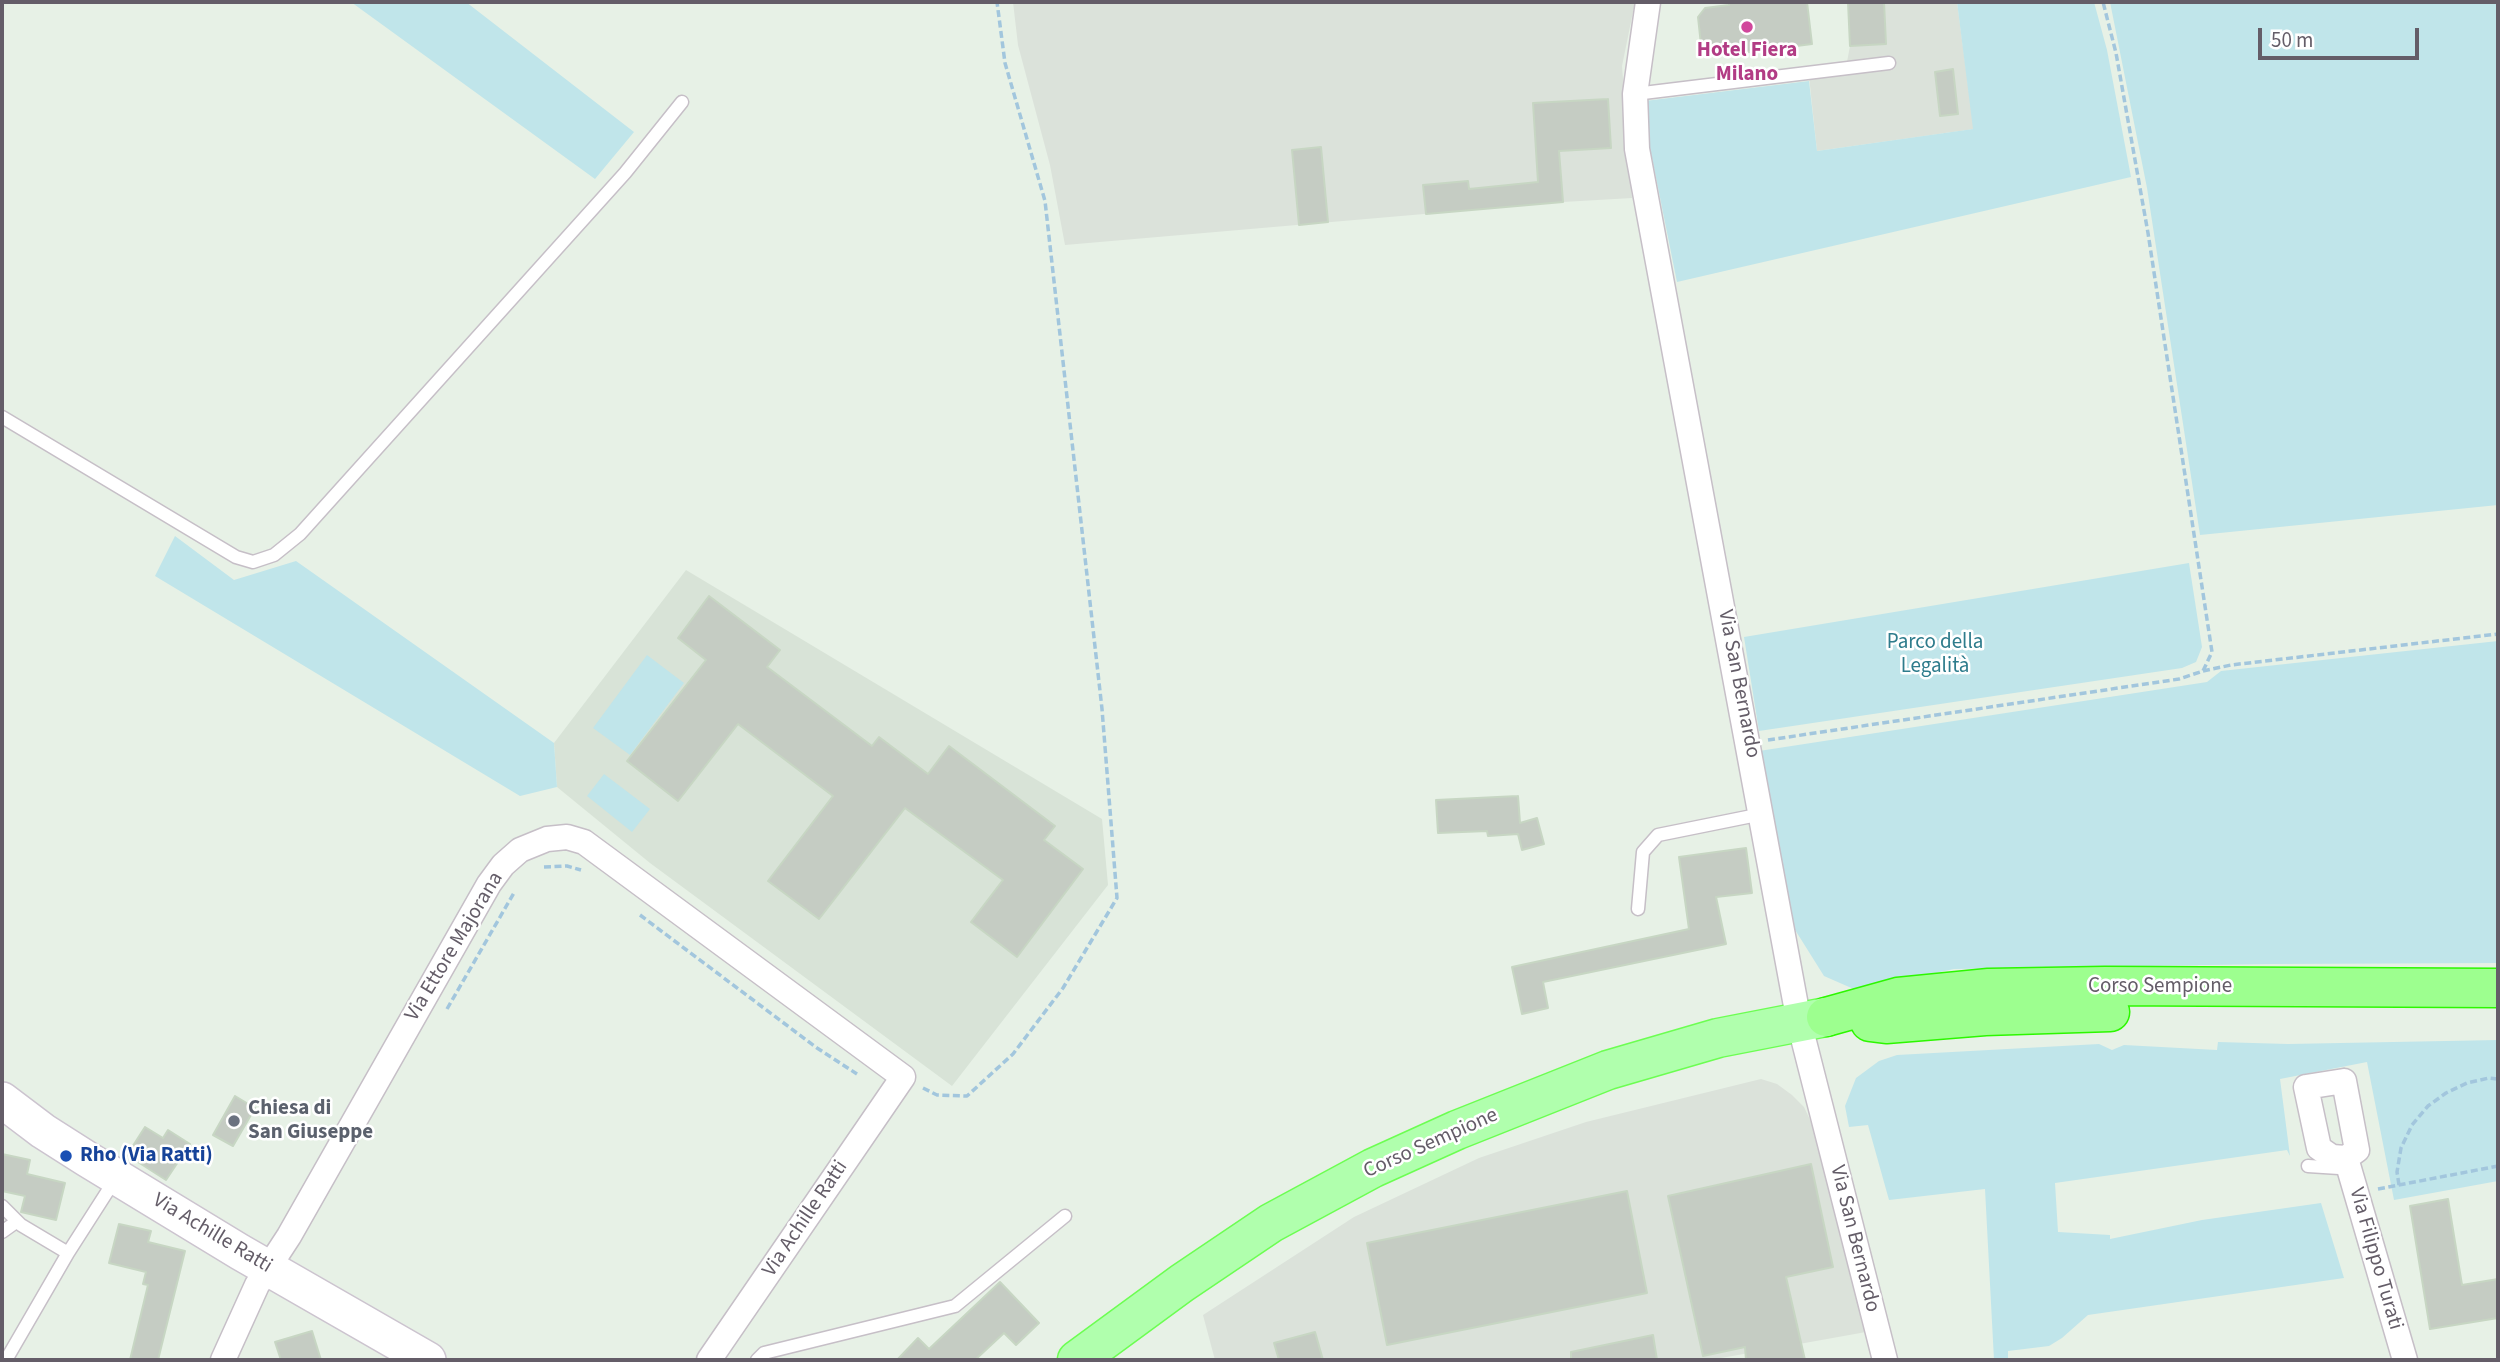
<!DOCTYPE html>
<html>
<head>
<meta charset="utf-8">
<style>
	body { margin:0 }
	#map { position:relative; width:2500px; height:1362px; overflow:hidden; background:#e7f1e6; font-family:"Source Sans 3",sans-serif }
	canvas { display:block }
	.frame { position:absolute; inset:0; border:4px solid #645d68; pointer-events:none }
	.scale { position:absolute; left:2258px; top:28px; width:161px; height:32px; box-sizing:border-box; border:4px solid #645d68; border-top:0; padding-left:9px; font-size:21px; line-height:24px; white-space:nowrap; color:#645d68; -webkit-text-stroke:5px #fff; paint-order:stroke }
</style>
</head>
<body>
<div id="map">
<canvas width="2500" height="1362"></canvas>
<div class="frame"></div>
<div class="scale">50 m</div>
</div>
<script>
const c = document.querySelector('canvas').getContext('2d');
c.lineJoin = 'round';
function paint(path, color) { c.fillStyle = color; c.fill(path, 'evenodd'); }
const toPath = rows => new Path2D(rows.map(r => 'M' + r).join(''));
function stroke(path, color, width, dash) { c.strokeStyle = color; c.lineWidth = width; c.lineCap = dash ? 'butt' : 'round'; c.setLineDash(dash || []); c.stroke(path); }
function drawText(font, color, halo, rows, align = 'center') {
  c.font = font + ' "Source Sans 3",sans-serif'; c.lineWidth = 5; c.setLineDash([]); c.textBaseline = 'middle'; c.strokeStyle = halo; c.fillStyle = color; for (const [text, x, y, turn = 0] of rows) {
    c.save(); c.translate(x, y); c.rotate((+turn || 0) * Math.PI / 180); c.textAlign = isNaN(turn) ? turn : align; if (halo) c.strokeText(text, 0, 0); c.fillText(text, 0, 0); c.restore();
  }
}
paint(toPath([
	[1013,2,1635,2,1622,66,1632,198,1563,202,1065,245,1050,165,1018,45],
	[1848,2,1957,2,1974,129,1817,151,1808,67,1847,62,1850,46],
	[1761,1079,1777,1084,1792,1095,1804,1107,1812,1124,1866,1332,1710,1360,1215,1360,1203,1315,1354,1217,1479,1158,1586,1122]
]), '#dbe2da');
paint(toPath([
	[686,570,1102,819,1108,885,952,1086,650,863,557,787,554,743]
]), '#d8e3d7');
paint(toPath([
	[351,2,466,2,634,132,595,179],
	[1957,2,2094,2,2107,50,2131,177,1677,282,1644,118,1645,101,1809,81,1817,151,1973,129],
	[2110,2,2498,2,2498,505,2200,535,2147,188],
	[175,536,234,580,296,561,554,743,557,787,520,796,155,576],
	[2189,563,2202,647,2196,662,2182,668,1759,731,1744,637],
	[2498,641,2498,963,2272,964,1954,969,1856,990,1824,976,1792,925,1759,751,2207,682,2221,671],
	[647,655,684,683,630,755,593,728],
	[604,774,650,809,632,832,587,796],
	[2498,1040,2498,1181,2394,1200,2367,1062,2280,1079,2290,1156,2287,1150,2055,1183,2058,1232,2110,1235,2110,1239,2202,1220,2321,1203,2344,1278,2088,1315,2062,1338,2049,1346,2008,1351,2008,1360,1994,1360,1985,1189,1889,1200,1868,1125,1849,1127,1845,1106,1856,1078,1879,1061,1897,1055,2099,1044,2112,1050,2124,1045,2217,1050,2218,1042,2288,1044]
]), '#c0e5ea');
const building = toPath([
	[1729,2,1807,2,1812,44,1734,54,1733,46,1706,49,1701,45,1698,17,1705,8,1729,5,1729,2],
	[1848,2,1884,2,1886,44,1850,46,1848,2],
	[1953,69,1958,114,1940,116,1935,72,1953,69],
	[1608,99,1611,148,1559,151,1563,202,1426,214,1423,185,1468,181,1469,189,1538,182,1533,103,1608,99],
	[1321,147,1328,222,1299,225,1292,150,1321,147],
	[709,596,780,650,767,667,872,746,879,737,928,774,949,746,1055,826,1044,840,1083,869,1017,957,971,922,1003,880,905,808,819,919,768,881,833,796,738,724,678,801,627,761,706,660,678,638,709,596],
	[1518,796,1520,823,1537,818,1544,844,1522,850,1518,834,1488,836,1487,831,1438,833,1436,800,1518,796],
	[1746,848,1752,893,1716,897,1726,944,1543,982,1548,1008,1522,1014,1512,967,1689,929,1679,857,1746,848],
	[235,1096,255,1108,233,1146,213,1135,235,1096],
	[145,1127,163,1138,168,1130,190,1144,166,1180,127,1155,145,1127],
	[2,1154,30,1160,27,1174,65,1183,56,1220,21,1212,25,1196,2,1191,2,1154],
	[1811,1164,1833,1267,1786,1277,1805,1360,1746,1360,1745,1347,1703,1356,1668,1196,1811,1164],
	[1627,1191,1647,1293,1387,1345,1367,1243,1627,1191],
	[2448,1199,2462,1285,2498,1279,2498,1318,2430,1329,2410,1206,2448,1199],
	[119,1224,151,1231,148,1242,185,1251,158,1360,130,1360,148,1285,143,1284,146,1272,109,1263,119,1224],
	[1000,1282,1039,1323,1016,1345,1004,1333,975,1360,897,1360,918,1338,929,1349,1000,1282],
	[312,1331,321,1360,281,1360,275,1342,312,1331],
	[1315,1332,1323,1360,1279,1360,1274,1343,1315,1332],
	[1653,1335,1657,1360,1571,1360,1571,1352,1653,1335]
]);
paint(building, '#c5ccc3');
stroke(building, '#c7d6c3', 2);
const lane = toPath([
	[1635,94,1889,63],
	[2,417,236,557,253,562,274,555,300,534,625,173,682,102],
	[1638,909,1643,852,1658,835,1762,814],
	[2308,1166,2339,1168],
	[2,1206,21,1225,68,1253],
	[2,1232,16,1222],
	[6,1360,68,1253,116,1178],
	[757,1360,764,1353,955,1306,1065,1216]
]);
const street = toPath([
	[1648,2,1635,94,1637,149,1799,1022,1885,1360],
	[2344,1081,2357,1150,2346,1158,2332,1157,2319,1148,2306,1087,2344,1081],
	[2346,1158,2405,1360],
	[223,1360,257,1285,289,1236,489,884,503,865,520,850,547,839,567,837,584,842,903,1077,709,1360]
]);
const secondary = toPath([
	[2,1100,43,1131,87,1159,240,1252,428,1360]
]);
const primary = toPath([
	[1077,1360,1182,1283,1271,1223,1373,1168,1457,1130,1608,1070,1718,1038,1826,1017]
]);
const highway = toPath([
	[1826,1017,1898,997,1989,988,2105,986,2498,988],
	[1870,1022,1886,1024,1985,1016,2110,1012]
]);
stroke(lane, '#c6bfc7', 15);
stroke(street, '#c6bfc7', 27);
stroke(secondary, '#ccc4cf', 38);
stroke(primary, '#6cfe52', 41);
stroke(highway, '#2df700', 41);
stroke(toPath([
	[2203,671,2231,665,2498,634],
	[1768,740,2179,679,2203,671,2212,652,2148,233,2116,53,2103,2],
	[544,867,567,866,581,870],
	[640,915,817,1048,857,1074],
	[447,1009,515,891],
	[923,1088,937,1095,967,1096,1013,1054,1063,988,1117,898,1102,709,1045,201,1005,63,997,2],
	[2399,1185,2397,1172,2401,1148,2412,1125,2428,1106,2446,1093,2467,1083,2489,1078,2498,1079],
	[2378,1189,2498,1166]
]), '#a2c6dd', 3.5, [7, 3.5]);
stroke(lane, '#fff', 12);
stroke(street, '#fff', 24);
stroke(secondary, '#fff', 35);
stroke(primary, '#b0ffad', 38);
stroke(highway, '#9dff8f', 38);
for (const [x, y, r, color] of [
	[1747,27,7,"#d1479c"],
	[234,1121,7,"#6b7280"],
	[66,1156,7,"#1a4fb4"]
]) { const dot = new Path2D(); dot.arc(x, y, r, 0, 2 * Math.PI); c.fillStyle = color; c.fill(dot); stroke(dot, '#fff', 2.5); }
drawText('bold 21px', '#b23c85', '#fff', [
	["Hotel Fiera",1747,51],
	["Milano",1747,75]
]);
drawText('21px', '#2e7c8c', '#fff', [
	["Parco della",1935,643],
	["Legalità",1935,667]
]);
drawText('21px', '#645d68', '#fff', [
	["Via San Bernardo",1738,684,79],
	["Via Ettore Majorana",455,947,-59],
	["Corso Sempione",2160,987],
	["Corso Sempione",1431,1144,-24],
	["Via Achille Ratti",806,1219,-56],
	["Via Achille Ratti",212,1234,31],
	["Via San Bernardo",1854,1239,76],
	["Via Filippo Turati",2375,1259,74]
]);
drawText('bold 21px', '#5b616d', '#fff', [
	["Chiesa di",248,1109],
	["San Giuseppe",248,1133]
], 'left');
drawText('bold 21px', '#164399', '#fff', [
	["Rho (Via Ratti)",80,1156]
], 'left');
</script>
</body>
</html>
